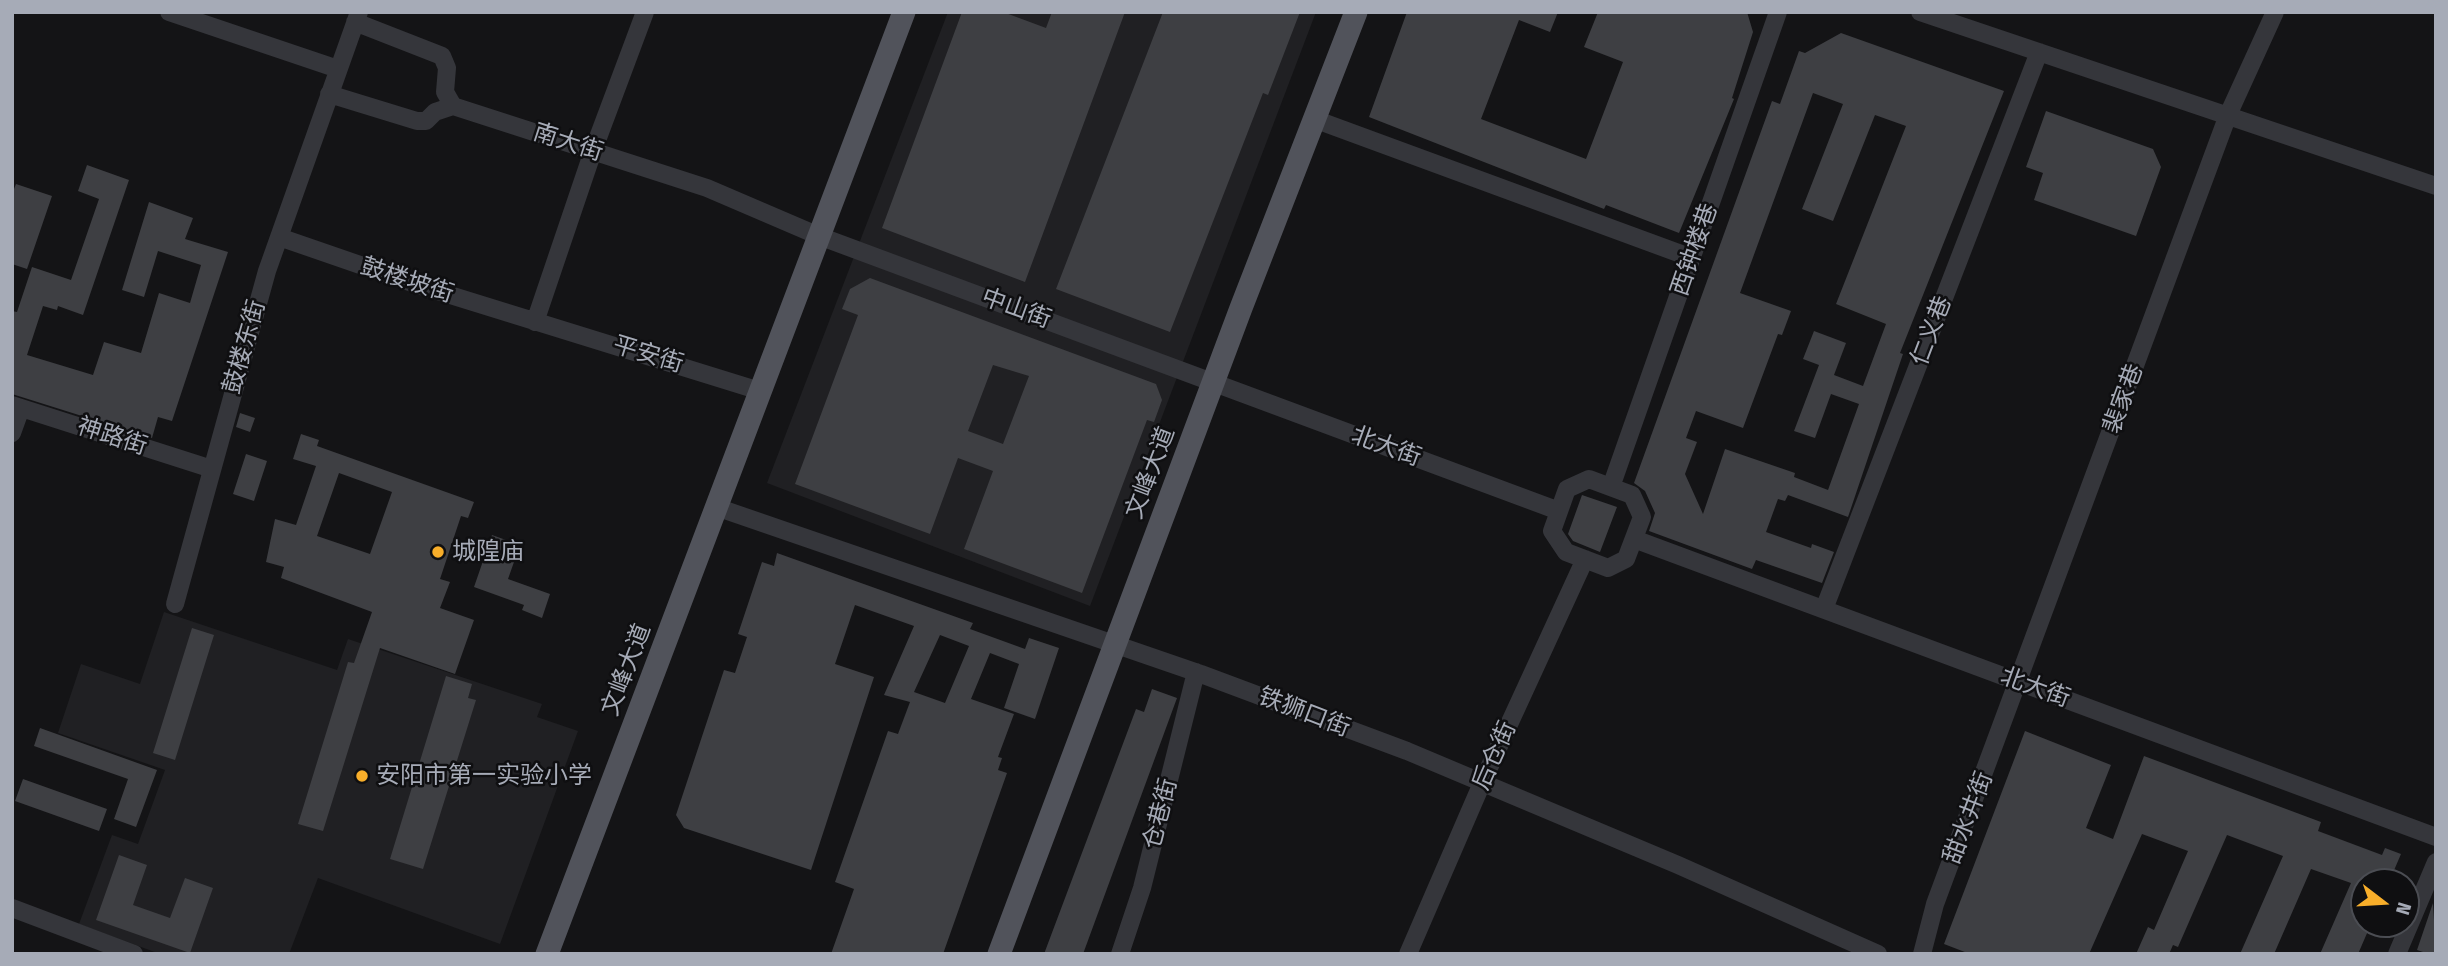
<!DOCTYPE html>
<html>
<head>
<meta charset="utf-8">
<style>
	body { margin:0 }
	#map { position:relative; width:2448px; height:966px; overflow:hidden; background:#141416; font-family:"Fira Sans Condensed",sans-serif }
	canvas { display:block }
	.frame { position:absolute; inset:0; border:14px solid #a6abb7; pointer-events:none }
	.north { position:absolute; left:2350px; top:868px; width:70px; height:70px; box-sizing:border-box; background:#0f0f11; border:2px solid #4b4d53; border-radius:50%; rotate:107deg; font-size:19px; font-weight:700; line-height:28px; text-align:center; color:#a6abb7 }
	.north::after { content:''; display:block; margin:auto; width:24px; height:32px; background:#f8ae2a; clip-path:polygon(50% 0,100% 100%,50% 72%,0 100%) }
</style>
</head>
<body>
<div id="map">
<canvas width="2448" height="966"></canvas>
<div class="frame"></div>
<div class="north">N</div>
</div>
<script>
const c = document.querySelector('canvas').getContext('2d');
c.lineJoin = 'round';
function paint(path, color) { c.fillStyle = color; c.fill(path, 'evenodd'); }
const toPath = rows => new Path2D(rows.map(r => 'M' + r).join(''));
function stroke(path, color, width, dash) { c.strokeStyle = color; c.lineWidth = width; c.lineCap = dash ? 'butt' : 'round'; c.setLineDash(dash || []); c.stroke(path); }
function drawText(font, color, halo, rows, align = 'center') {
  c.font = font + ' "Fira Sans Condensed","Noto Sans SC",sans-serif'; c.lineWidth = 5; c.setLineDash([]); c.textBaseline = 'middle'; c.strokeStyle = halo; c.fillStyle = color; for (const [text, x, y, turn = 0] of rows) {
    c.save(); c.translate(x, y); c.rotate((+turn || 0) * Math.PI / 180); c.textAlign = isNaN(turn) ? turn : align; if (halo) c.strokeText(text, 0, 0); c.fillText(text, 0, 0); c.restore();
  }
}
paint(toPath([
	[948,12,1316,12,1090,606,767,483],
	[164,612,337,670,348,639,542,704,537,717,578,731,500,944,318,878,289,954,160,954,79,924,112,835,138,844,165,770,58,733,81,664,140,684]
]), '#202023');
paint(toPath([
	[962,12,1003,12,1046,28,1052,12,1125,12,1025,282,882,228],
	[1163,12,1300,12,1268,95,1263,93,1170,332,1056,289],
	[1407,12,1558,12,1550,32,1519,20,1481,119,1586,159,1623,62,1584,47,1598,12,1747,12,1753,32,1732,98,1734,99,1679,233,1606,205,1604,209,1369,117],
	[1841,33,2004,91,1900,353,1903,354,1848,517,1788,495,1785,501,1778,499,1766,532,1811,548,1812,544,1834,552,1822,583,1756,560,1752,569,1649,531,1655,513,1645,491,1634,483,1772,101,1780,104,1799,51,1805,53],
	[1813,93,1843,104,1802,209,1833,221,1875,115,1906,126,1836,304,1886,324,1863,386,1834,375,1846,343,1814,331,1803,359,1819,365,1794,431,1815,438,1831,394,1859,404,1828,490,1794,477,1795,473,1725,449,1703,514,1685,474,1697,442,1686,438,1696,411,1743,428,1778,334,1782,335,1791,311,1740,293],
	[2046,111,2153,149,2161,167,2136,236,2034,200,2043,173,2026,167],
	[87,165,129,180,83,315,58,306,57,310,43,306,27,355,93,375,104,342,141,353,159,293,190,303,201,265,158,251,144,297,122,290,149,202,193,218,185,239,228,252,172,421,158,417,152,438,12,394,12,311,17,312,32,267,71,280,99,199,78,191],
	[16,184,52,196,27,269,12,264,12,194],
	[870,278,1156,384,1162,400,1154,422,1147,420,1082,593,964,549,993,471,958,458,930,534,795,484,858,315,842,309,850,289],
	[993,365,1029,376,1003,444,968,431],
	[240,413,255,418,250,432,236,427],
	[301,434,319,440,317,446,474,502,468,518,461,516,440,579,450,582,440,608,474,620,455,674,380,648,323,831,298,824,348,662,354,663,372,612,281,578,284,567,266,562,275,519,296,525,316,466,293,459],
	[339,473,392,492,370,554,317,536],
	[246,454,267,461,254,501,233,494],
	[1582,495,1617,507,1600,552,1573,541,1568,534],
	[492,535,520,545,508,579,550,594,542,618,522,610,524,605,474,587],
	[777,553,973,623,970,629,1025,649,1029,638,1059,648,1035,719,1004,708,1019,664,990,653,971,699,1014,714,998,757,1002,758,998,770,1007,773,943,954,831,954,854,889,835,882,888,731,898,734,910,702,884,695,914,626,855,605,835,664,874,677,811,870,684,828,676,815,724,670,735,673,747,637,738,634,762,562,774,566],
	[940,635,969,646,945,703,914,692],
	[192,628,214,635,175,760,153,753],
	[446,676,472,684,468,698,476,700,423,869,390,859],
	[1152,689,1177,698,1083,954,1044,954,1136,709,1144,712],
	[40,728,157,770,136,827,114,819,128,779,34,746],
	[2025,731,2111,765,2086,828,2113,839,2144,756,2321,822,2318,831,2382,855,2385,848,2401,854,2389,882,2364,882,2364,924,2371,924,2358,954,2320,954,2351,883,2311,869,2274,954,2240,954,2283,856,2227,835,2178,947,2173,945,2169,954,2136,954,2148,927,2154,930,2188,851,2142,834,2089,954,1970,954,1944,944],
	[23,779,107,809,99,831,15,801],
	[119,855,147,865,133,905,170,918,185,878,213,888,190,953,96,920],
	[2433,903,2436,954,2429,954,2417,950]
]), '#3e3f43');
stroke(toPath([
	[169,12,338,69],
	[1920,12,2436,186],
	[355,22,442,56,447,68,445,92,453,106,707,188,819,236,1559,511],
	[329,94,417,121,426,121,435,112,453,106],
	[1314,119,1692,258],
	[279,237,421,286,760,391],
	[535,322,593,151,645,12],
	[12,405,212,469],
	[12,433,21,408],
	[1589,479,1632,495,1642,517,1626,559,1608,568,1566,552,1552,531,1567,489,1589,479],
	[1611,487,1778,12],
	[716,507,1201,674,1407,751,1678,865,1878,954],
	[1634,539,2436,837],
	[175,604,267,271,359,12],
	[1824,609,2039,52],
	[12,908,134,954],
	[1120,954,1142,888,1196,672],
	[1408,954,1482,783,1585,559],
	[1922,954,1935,904,2228,115,2275,12],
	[2397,954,2436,862]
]), '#35363b', 18);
stroke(toPath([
	[547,954,904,12],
	[999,954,1241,308,1356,12]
]), '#51535b', 23);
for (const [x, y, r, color] of [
	[438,552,7,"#f8ae2a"],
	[362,776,7,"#f8ae2a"]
]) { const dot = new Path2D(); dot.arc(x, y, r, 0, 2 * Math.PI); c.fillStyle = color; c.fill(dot); stroke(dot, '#0f0f11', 2.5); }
drawText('24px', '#a6abb7', '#0f0f11', [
	["南大街",568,143,18],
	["西钟楼巷",1695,250,-71],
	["鼓楼坡街",407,281,18],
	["中山街",1016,309,20],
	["仁义巷",1932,331,-69],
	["鼓楼东街",245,347,-74],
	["平安街",648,355,17],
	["裴家巷",2124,399,-70],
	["神路街",112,437,18],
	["北大街",1386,447,20],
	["文峰大道",1151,473,-69],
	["文峰大道",627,670,-69],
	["北大街",2035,688,20],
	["铁狮口街",1304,713,21],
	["后仓街",1495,756,-66],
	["仓巷街",1161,814,-76],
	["甜水井街",1969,818,-69]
]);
drawText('24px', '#a6abb7', '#0f0f11', [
	["城隍庙",452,552],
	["安阳市第一实验小学",376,776]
], 'left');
</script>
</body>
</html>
